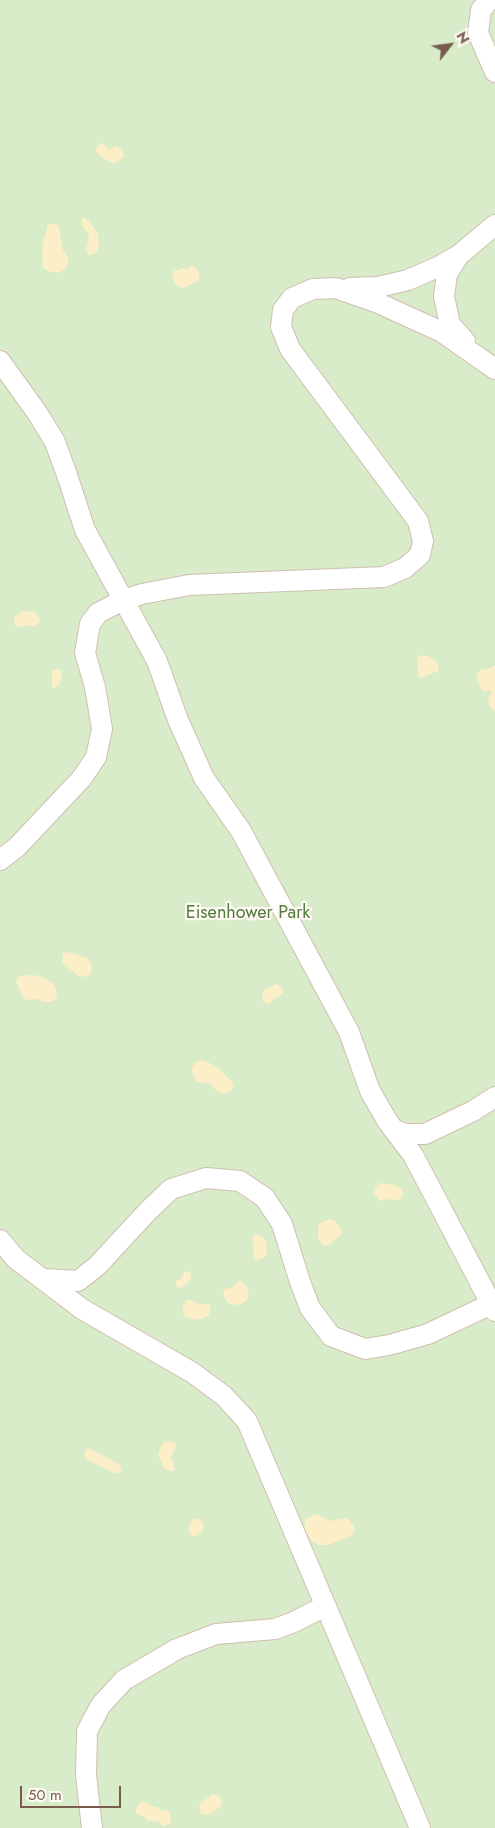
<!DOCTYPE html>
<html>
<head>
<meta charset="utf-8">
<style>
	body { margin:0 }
	#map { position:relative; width:495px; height:1828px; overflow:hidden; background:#fdf6ec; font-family:Jost,sans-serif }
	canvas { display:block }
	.north { position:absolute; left:425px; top:20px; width:50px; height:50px; -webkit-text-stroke:4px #fffaf3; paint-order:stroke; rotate:60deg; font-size:14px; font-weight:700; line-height:20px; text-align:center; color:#7a5c4d }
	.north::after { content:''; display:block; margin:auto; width:18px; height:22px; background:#7a5c4d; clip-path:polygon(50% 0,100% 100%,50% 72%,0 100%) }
	.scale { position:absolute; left:20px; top:1786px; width:101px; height:22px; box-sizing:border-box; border:2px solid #7a5c4d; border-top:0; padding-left:6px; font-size:15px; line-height:18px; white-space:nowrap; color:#7a5c4d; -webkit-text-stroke:4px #fffaf3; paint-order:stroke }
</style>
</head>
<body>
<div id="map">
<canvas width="495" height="1828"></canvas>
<div class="north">N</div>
<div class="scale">50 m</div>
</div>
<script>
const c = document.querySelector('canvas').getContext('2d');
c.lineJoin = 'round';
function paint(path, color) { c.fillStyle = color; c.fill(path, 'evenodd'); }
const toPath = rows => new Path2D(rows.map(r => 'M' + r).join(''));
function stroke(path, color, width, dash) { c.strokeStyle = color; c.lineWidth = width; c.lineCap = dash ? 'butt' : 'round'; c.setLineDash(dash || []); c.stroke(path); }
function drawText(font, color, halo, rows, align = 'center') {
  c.font = font + ' Jost,sans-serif'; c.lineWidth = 4.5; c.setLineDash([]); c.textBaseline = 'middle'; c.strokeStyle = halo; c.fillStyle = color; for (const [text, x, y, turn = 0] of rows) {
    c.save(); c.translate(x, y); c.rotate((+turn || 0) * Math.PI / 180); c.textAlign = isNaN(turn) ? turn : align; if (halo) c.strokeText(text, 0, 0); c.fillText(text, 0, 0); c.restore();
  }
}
paint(toPath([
	[0,0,495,0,495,1828,0,1828]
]), '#d8ecc9');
paint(toPath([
	[101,143,104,144,109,150,115,146,120,148,123,152,124,156,118,162,112,163,103,158,96,152,96,148],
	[82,218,86,218,98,234,99,243,97,251,93,255,88,255,86,250,89,238,87,232,81,224],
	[48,224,56,224,59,227,63,250,69,260,66,268,59,273,48,271,43,268,42,246],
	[191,266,196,268,199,273,199,280,183,288,178,287,174,282,172,274,173,271,179,270,183,268,188,269],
	[23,611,35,612,40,620,38,624,35,626,26,625,20,627,15,626,14,622,15,617,19,613],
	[422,655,428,656,434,660,438,665,439,671,419,678,417,662,418,657],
	[495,665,495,711,491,708,488,702,489,697,492,693,491,690,484,692,480,688,476,675,480,670,491,668],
	[58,668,62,672,61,679,59,685,55,688,52,687,52,673,53,670],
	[68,952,87,958,92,964,92,971,89,975,84,977,78,976,62,962,63,953],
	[32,975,40,976,54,984,57,993,56,999,51,1002,44,1002,37,999,28,1000,23,998,16,981,19,976],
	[276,984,283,989,283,993,269,1004,265,1003,262,1000,263,991],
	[203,1060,214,1065,232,1081,234,1086,231,1091,226,1093,219,1093,210,1084,197,1082,191,1069,197,1061],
	[380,1183,396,1185,402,1189,403,1192,402,1198,399,1200,390,1199,380,1201,374,1193,376,1187],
	[330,1219,335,1221,340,1227,342,1234,330,1244,325,1246,321,1244,318,1238,318,1228,320,1223],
	[256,1235,262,1236,266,1242,267,1248,266,1256,256,1261,253,1257,254,1250,252,1241,253,1236],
	[187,1271,191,1273,191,1279,182,1287,177,1288,175,1281,182,1278,184,1272],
	[240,1281,246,1285,249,1294,247,1300,241,1304,232,1305,227,1302,223,1293,225,1289,231,1288],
	[187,1300,192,1300,197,1304,209,1304,211,1310,208,1316,198,1320,185,1317,183,1313,183,1305],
	[171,1441,177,1444,171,1457,174,1465,174,1471,165,1470,158,1455,160,1448,164,1442],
	[89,1448,120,1465,122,1471,117,1474,85,1459,84,1454,85,1450],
	[315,1514,331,1521,348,1518,354,1527,354,1533,351,1536,328,1545,318,1545,311,1540,304,1529,306,1519],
	[194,1518,200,1519,204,1527,201,1533,197,1536,192,1536,189,1532,190,1523],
	[212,1794,220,1797,222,1803,220,1807,209,1815,201,1814,199,1805],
	[141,1802,147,1802,152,1807,156,1807,162,1811,167,1810,170,1812,171,1820,169,1824,164,1826,157,1821,148,1821,145,1817,136,1813,136,1809]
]), '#fcefc7');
const minor = toPath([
	[489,0,481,10,478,33,495,72],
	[459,255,447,274,444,297,450,324,465,341],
	[350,288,378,287,408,280,440,266,459,255,495,225],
	[0,361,38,414,55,442,67,475,85,530,157,661,178,720,204,778,241,831,349,1032,370,1091,388,1122,413,1155,495,1311],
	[0,860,17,847,82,778,96,757,102,729,95,687,85,653,90,624,98,613,123,600,142,594,189,585,384,577,405,568,420,555,423,541,418,521,290,349,281,327,283,310,292,298,313,289,336,288,376,302,442,332,495,369],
	[393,1129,405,1134,425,1134,473,1111,495,1097],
	[0,1240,16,1259,82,1309,193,1373,224,1396,247,1421,420,1828],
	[43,1279,78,1281,97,1266,148,1211,171,1189,206,1178,240,1181,265,1198,282,1224,300,1282,310,1308,331,1336,365,1349,389,1345,428,1334,491,1304],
	[92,1828,86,1775,87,1731,101,1705,124,1680,177,1649,216,1634,275,1629,294,1622,325,1606]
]);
stroke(minor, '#d1beb0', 22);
stroke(minor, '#fff', 20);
drawText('18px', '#537a41', '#fffaf3', [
	["Eisenhower Park",248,914]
]);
</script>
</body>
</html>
